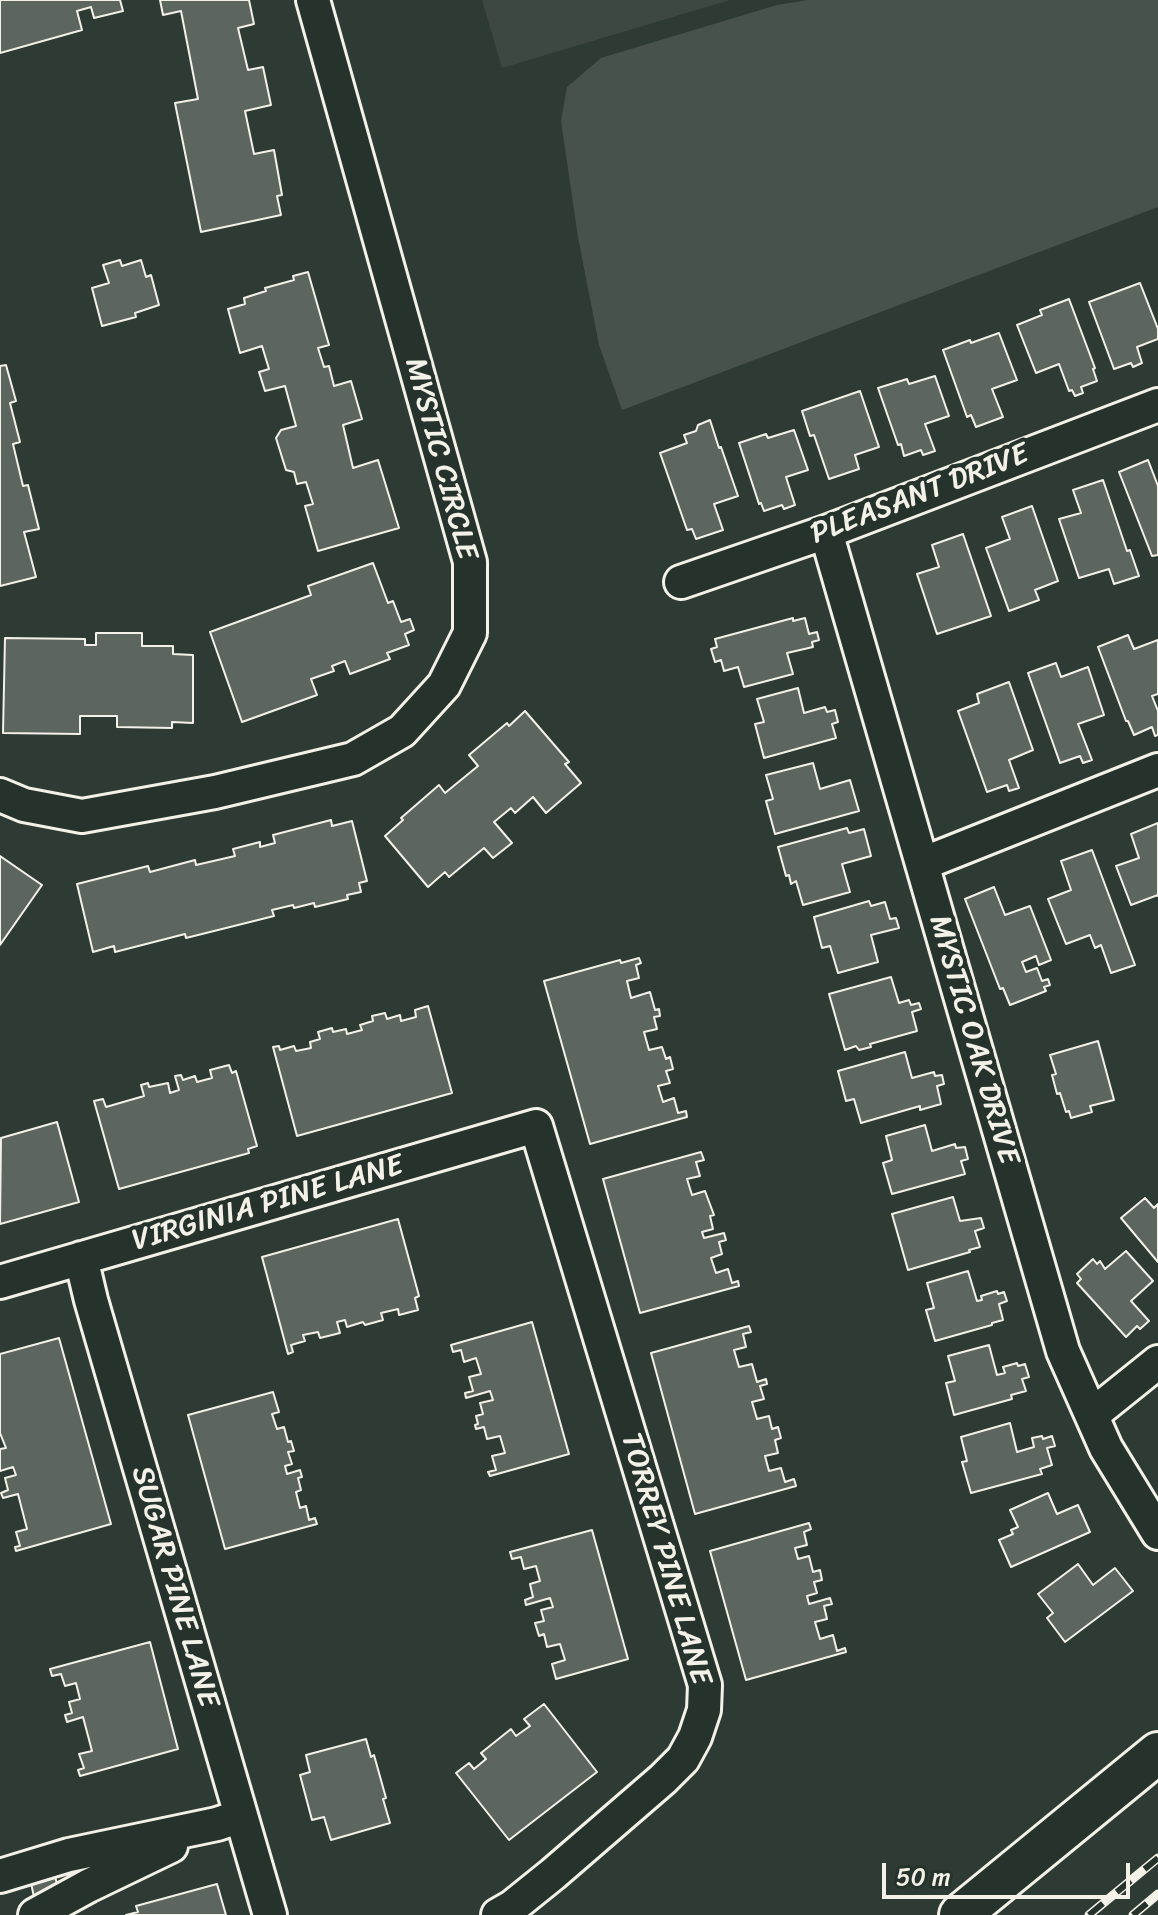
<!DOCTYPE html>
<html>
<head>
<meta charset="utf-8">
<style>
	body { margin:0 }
	#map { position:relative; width:1158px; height:1915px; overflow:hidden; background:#2e3b34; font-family:Sriracha,sans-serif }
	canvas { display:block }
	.scale { position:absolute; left:882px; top:1863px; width:248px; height:36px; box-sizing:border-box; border:4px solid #f4f1e8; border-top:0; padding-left:10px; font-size:24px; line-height:28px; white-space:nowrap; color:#f4f1e8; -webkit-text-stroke:6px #26332d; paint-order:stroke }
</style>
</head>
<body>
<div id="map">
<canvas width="1158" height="1915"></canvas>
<div class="scale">50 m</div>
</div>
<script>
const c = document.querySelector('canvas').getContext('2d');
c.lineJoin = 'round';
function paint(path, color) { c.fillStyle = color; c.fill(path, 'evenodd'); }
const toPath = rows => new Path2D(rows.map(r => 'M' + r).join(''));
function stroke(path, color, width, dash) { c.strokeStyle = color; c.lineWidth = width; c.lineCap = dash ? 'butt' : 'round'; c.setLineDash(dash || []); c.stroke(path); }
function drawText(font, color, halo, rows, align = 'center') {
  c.font = font + ' Sriracha,sans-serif'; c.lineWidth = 8; c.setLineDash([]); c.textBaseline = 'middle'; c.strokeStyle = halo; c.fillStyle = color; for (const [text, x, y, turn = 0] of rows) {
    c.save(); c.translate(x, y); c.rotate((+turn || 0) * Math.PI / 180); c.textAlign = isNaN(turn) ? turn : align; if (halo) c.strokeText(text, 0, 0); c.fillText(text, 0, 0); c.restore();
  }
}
paint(toPath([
	[482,0,730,0,502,68]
]), '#3c4841');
paint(toPath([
	[808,0,1158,0,1158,207,622,410,599,345,578,237,561,121,567,87,601,58,777,5]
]), '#48524c');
const building = toPath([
	[0,0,120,0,123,11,94,18,91,7,77,11,82,30,0,53,0,0],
	[160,0,249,0,254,24,238,28,248,70,263,67,271,105,245,111,254,154,274,150,282,195,277,196,281,215,201,232,175,103,198,99,181,11,163,15,160,0],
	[120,260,122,266,141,260,146,277,151,275,159,305,135,313,136,317,102,326,92,288,109,283,103,265,120,260],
	[308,272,329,345,318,348,324,367,329,366,334,386,351,381,362,419,343,425,353,468,378,460,399,528,318,551,305,506,313,504,306,482,297,484,294,472,286,470,276,438,281,430,296,426,285,386,265,391,259,372,269,369,262,346,240,353,228,309,245,304,244,298,266,291,265,288,294,280,293,276,308,272],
	[1140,283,1158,329,1158,339,1137,347,1142,363,1133,367,1131,363,1114,369,1089,302,1140,283],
	[1069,299,1095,368,1093,369,1097,381,1081,387,1083,393,1075,396,1072,390,1069,391,1059,364,1036,373,1017,325,1042,315,1040,310,1069,299],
	[999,333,1017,380,992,389,1003,417,976,427,971,415,967,417,943,350,970,340,971,343,999,333],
	[6,365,16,401,10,403,20,442,13,444,23,486,28,485,39,529,24,532,36,577,0,586,0,366,6,365],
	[935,376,949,416,925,424,935,451,923,455,921,450,904,456,901,444,898,445,878,388,907,379,909,384,935,376],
	[860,391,879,447,855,455,859,469,829,479,814,435,810,436,802,411,860,391],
	[710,420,719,448,721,447,738,496,714,504,723,530,696,539,692,529,687,530,660,453,687,443,684,435,696,431,698,425,710,420],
	[794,430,808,470,786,477,795,505,784,509,782,505,764,511,761,503,759,504,739,443,766,434,768,438,794,430],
	[1148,460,1158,486,1158,555,1152,556,1119,472,1148,460],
	[1103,480,1127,551,1130,550,1139,576,1114,584,1109,569,1079,578,1059,519,1081,513,1073,490,1103,480],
	[1032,506,1058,581,1035,590,1039,600,1009,611,986,548,1010,539,1002,517,1032,506],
	[963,534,991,616,937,634,917,574,939,567,932,545,963,534],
	[373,563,388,603,393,601,401,622,410,619,414,630,405,634,409,645,387,653,390,659,350,674,345,661,332,666,334,671,311,679,317,695,242,722,210,632,311,595,308,586,373,563],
	[793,618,793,621,805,618,809,634,817,632,819,640,812,642,813,647,787,653,793,674,744,687,738,667,724,671,721,660,715,662,711,649,717,647,715,639,793,618],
	[96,633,142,633,142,646,173,646,173,654,193,655,193,723,172,722,172,728,117,727,117,716,80,716,80,734,3,733,5,638,85,639,85,645,96,645,96,633],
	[1128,635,1134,649,1158,640,1158,694,1152,696,1158,711,1158,735,1155,736,1152,727,1134,735,1128,721,1126,721,1098,647,1128,635],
	[1056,663,1061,677,1088,667,1104,715,1078,724,1092,760,1083,763,1080,756,1060,763,1028,673,1056,663],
	[1009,682,1033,750,1009,760,1019,788,1009,791,1007,785,987,792,958,711,979,703,977,694,1009,682],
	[798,688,804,713,825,707,827,712,835,710,838,722,832,724,836,738,764,758,755,724,764,722,757,699,798,688],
	[525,711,569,762,565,764,581,783,546,813,533,797,515,813,511,808,494,822,512,843,493,858,484,848,449,877,445,872,428,887,385,836,403,820,401,818,439,785,445,793,478,766,469,755,507,723,509,726,525,711],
	[813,763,820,789,850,780,859,811,775,834,766,801,773,799,766,775,813,763],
	[331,820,332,826,352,821,367,881,359,883,361,892,347,895,348,899,315,907,314,903,294,908,293,905,272,910,274,916,186,938,185,934,115,952,114,946,93,952,77,884,148,866,150,872,195,860,196,865,235,856,233,849,260,842,260,847,275,843,273,835,331,820],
	[1158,823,1158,896,1158,895,1131,905,1116,866,1139,858,1131,834,1158,823],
	[847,828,849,833,864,829,871,856,842,864,850,892,803,905,796,881,791,884,789,875,786,876,778,847,847,828],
	[1092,850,1135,965,1111,973,1101,945,1095,948,1090,935,1066,944,1048,899,1071,890,1061,861,1092,850],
	[0,856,42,885,0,945,0,856],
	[994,887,1005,915,1030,906,1051,960,1039,965,1036,956,1022,962,1026,972,1037,968,1042,981,1048,979,1050,985,1044,987,1046,991,1010,1005,1003,988,1000,989,965,899,994,887],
	[869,901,871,906,885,902,890,919,896,918,899,928,871,935,878,962,838,973,830,946,822,948,814,917,869,901],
	[639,958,641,963,636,965,639,978,627,981,631,998,650,992,655,1010,659,1009,660,1016,654,1017,657,1029,644,1032,649,1050,662,1047,666,1059,670,1057,673,1069,666,1071,670,1083,658,1086,663,1102,674,1098,678,1113,686,1111,687,1117,590,1144,544,981,620,960,621,963,639,958],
	[891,977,899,1003,909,1000,911,1005,919,1003,921,1009,912,1012,917,1031,870,1044,871,1047,859,1050,856,1046,845,1050,829,994,891,977],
	[428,1006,452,1093,297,1136,273,1047,279,1046,280,1050,294,1046,296,1051,311,1048,310,1042,320,1039,318,1032,332,1028,333,1032,346,1029,347,1034,362,1030,360,1025,373,1021,372,1016,385,1013,387,1019,400,1015,401,1021,416,1017,415,1010,428,1006],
	[1098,1041,1114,1100,1090,1106,1092,1112,1071,1118,1069,1111,1066,1112,1060,1093,1057,1094,1052,1075,1056,1074,1050,1055,1098,1041],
	[905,1052,912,1078,934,1072,935,1076,942,1075,944,1084,937,1086,941,1104,920,1110,920,1106,861,1123,854,1099,846,1101,838,1071,905,1052],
	[229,1065,232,1073,236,1071,257,1146,248,1149,249,1153,119,1189,94,1101,103,1099,106,1107,144,1096,141,1085,148,1083,149,1087,168,1083,170,1093,179,1090,175,1076,181,1075,183,1080,195,1076,197,1082,212,1078,210,1070,229,1065],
	[57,1122,79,1202,0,1224,1,1138,57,1122],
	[925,1125,932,1151,955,1144,956,1148,965,1147,968,1159,961,1161,965,1174,892,1194,883,1163,892,1160,886,1136,925,1125],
	[701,1152,704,1160,696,1162,700,1176,687,1179,692,1195,705,1191,714,1215,710,1216,713,1229,702,1232,704,1238,724,1233,726,1240,719,1242,722,1254,711,1258,716,1273,728,1269,732,1283,738,1281,739,1286,640,1313,603,1179,701,1152],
	[953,1197,960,1221,981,1218,984,1228,975,1231,980,1247,969,1250,970,1252,908,1270,892,1214,953,1197],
	[1145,1198,1154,1208,1158,1204,1158,1262,1121,1218,1145,1198],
	[398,1219,419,1296,415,1298,418,1310,399,1315,398,1309,381,1313,383,1320,365,1325,363,1322,347,1327,345,1320,337,1322,340,1333,320,1338,318,1332,303,1335,305,1341,291,1345,293,1352,288,1354,262,1257,398,1219],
	[1126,1251,1153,1281,1131,1301,1149,1321,1140,1329,1137,1326,1126,1337,1077,1283,1081,1279,1077,1274,1093,1259,1097,1264,1100,1261,1105,1269,1126,1251],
	[968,1271,977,1301,982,1300,981,1296,997,1291,998,1294,1004,1292,1007,1301,999,1304,1003,1320,992,1323,992,1325,935,1341,926,1310,934,1308,927,1283,968,1271],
	[532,1322,569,1454,490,1476,488,1472,496,1470,492,1456,505,1453,500,1436,487,1439,484,1427,476,1429,475,1425,478,1424,476,1416,483,1414,480,1403,493,1400,490,1391,466,1398,465,1393,473,1391,469,1377,481,1374,476,1358,464,1362,461,1350,453,1352,451,1345,532,1322],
	[749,1326,751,1332,743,1334,746,1347,734,1350,739,1367,752,1364,757,1382,766,1379,767,1384,760,1386,764,1399,752,1402,757,1419,769,1416,772,1429,778,1427,781,1438,775,1440,778,1453,765,1456,769,1471,781,1468,785,1482,794,1479,796,1486,695,1514,651,1353,749,1326],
	[59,1338,111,1524,16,1551,15,1547,20,1546,16,1532,27,1529,18,1494,3,1498,1,1493,8,1490,5,1478,16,1475,13,1467,0,1471,0,1449,6,1448,0,1433,0,1354,59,1338],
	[989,1345,997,1375,1005,1373,1003,1367,1017,1363,1018,1366,1025,1364,1029,1377,1022,1379,1026,1391,1011,1395,1012,1399,954,1415,946,1383,955,1381,948,1356,989,1345],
	[273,1392,279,1412,272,1414,277,1429,284,1427,288,1442,291,1441,294,1451,288,1452,292,1464,285,1466,287,1474,300,1470,302,1477,298,1478,301,1490,296,1492,300,1508,306,1506,309,1520,315,1518,317,1524,225,1549,188,1415,273,1392],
	[1010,1423,1017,1452,1034,1447,1032,1438,1042,1436,1043,1439,1052,1436,1055,1446,1047,1448,1052,1465,1040,1469,1042,1474,971,1493,962,1462,967,1461,961,1437,1010,1423],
	[1048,1493,1057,1514,1078,1505,1090,1532,1011,1567,999,1540,1013,1534,1011,1530,1018,1527,1010,1510,1048,1493],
	[809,1523,811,1529,804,1532,807,1545,795,1548,798,1559,809,1556,813,1572,820,1570,822,1580,814,1582,817,1593,807,1596,809,1604,830,1598,832,1604,824,1606,827,1619,815,1622,820,1639,833,1635,837,1651,845,1648,846,1652,746,1680,710,1551,809,1523],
	[592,1530,628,1659,556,1679,552,1664,565,1660,560,1644,547,1647,544,1634,539,1636,535,1623,544,1621,541,1610,553,1607,550,1598,526,1605,525,1600,533,1597,530,1584,540,1581,536,1566,524,1569,521,1557,512,1559,510,1552,592,1530],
	[1078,1564,1093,1585,1115,1568,1133,1591,1065,1642,1047,1618,1053,1613,1038,1594,1078,1564],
	[150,1642,178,1749,80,1776,78,1770,84,1768,79,1754,92,1751,83,1717,67,1722,65,1715,72,1713,69,1702,80,1699,76,1683,65,1686,61,1674,52,1676,50,1669,150,1642],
	[544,1704,597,1772,509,1840,456,1773,469,1763,474,1769,486,1759,481,1753,511,1729,516,1736,530,1726,524,1719,544,1704],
	[366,1739,371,1757,374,1755,386,1798,383,1799,390,1823,331,1840,324,1817,312,1820,300,1775,310,1772,306,1755,366,1739],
	[55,1877,59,1890,34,1897,31,1883,55,1877],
	[217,1884,226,1915,126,1915,138,1912,136,1906,217,1884]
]);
paint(building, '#5c655e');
stroke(building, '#f4f1e8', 2);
const minor = toPath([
	[826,532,1063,1351,1106,1448,1158,1533],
	[681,582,826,532,1158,405],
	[0,795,24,805,82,816,215,792,353,759,402,731,444,685,470,633,470,562,313,0],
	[922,864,1158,770],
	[81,1258,91,1300,270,1915],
	[0,1282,536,1126,705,1685,704,1710,695,1737,683,1759,663,1779,553,1874,512,1907,498,1915],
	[1092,1415,1158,1362],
	[0,1876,69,1855,217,1824,241,1816],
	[35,1915,88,1886,171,1846]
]);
const tertiary = toPath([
	[960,1915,1158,1753]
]);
stroke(minor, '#f4f1e8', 38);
stroke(tertiary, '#f4f1e8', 46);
stroke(minor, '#26332d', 32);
stroke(tertiary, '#26332d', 40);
const rail = toPath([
	[1089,1915,1158,1858],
	[1133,1915,1158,1894]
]);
stroke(rail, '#f4f1e8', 9);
stroke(rail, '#26332d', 6, [18]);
drawText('30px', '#f4f1e8', '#26332d', [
	["MYSTIC CIRCLE",440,459,75],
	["PLEASANT DRIVE",920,495,-21],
	["MYSTIC OAK DRIVE",973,1040,74],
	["VIRGINIA PINE LANE",268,1204,-16],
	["TORREY PINE LANE",665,1559,74],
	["SUGAR PINE LANE",174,1587,74]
]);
</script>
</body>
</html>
